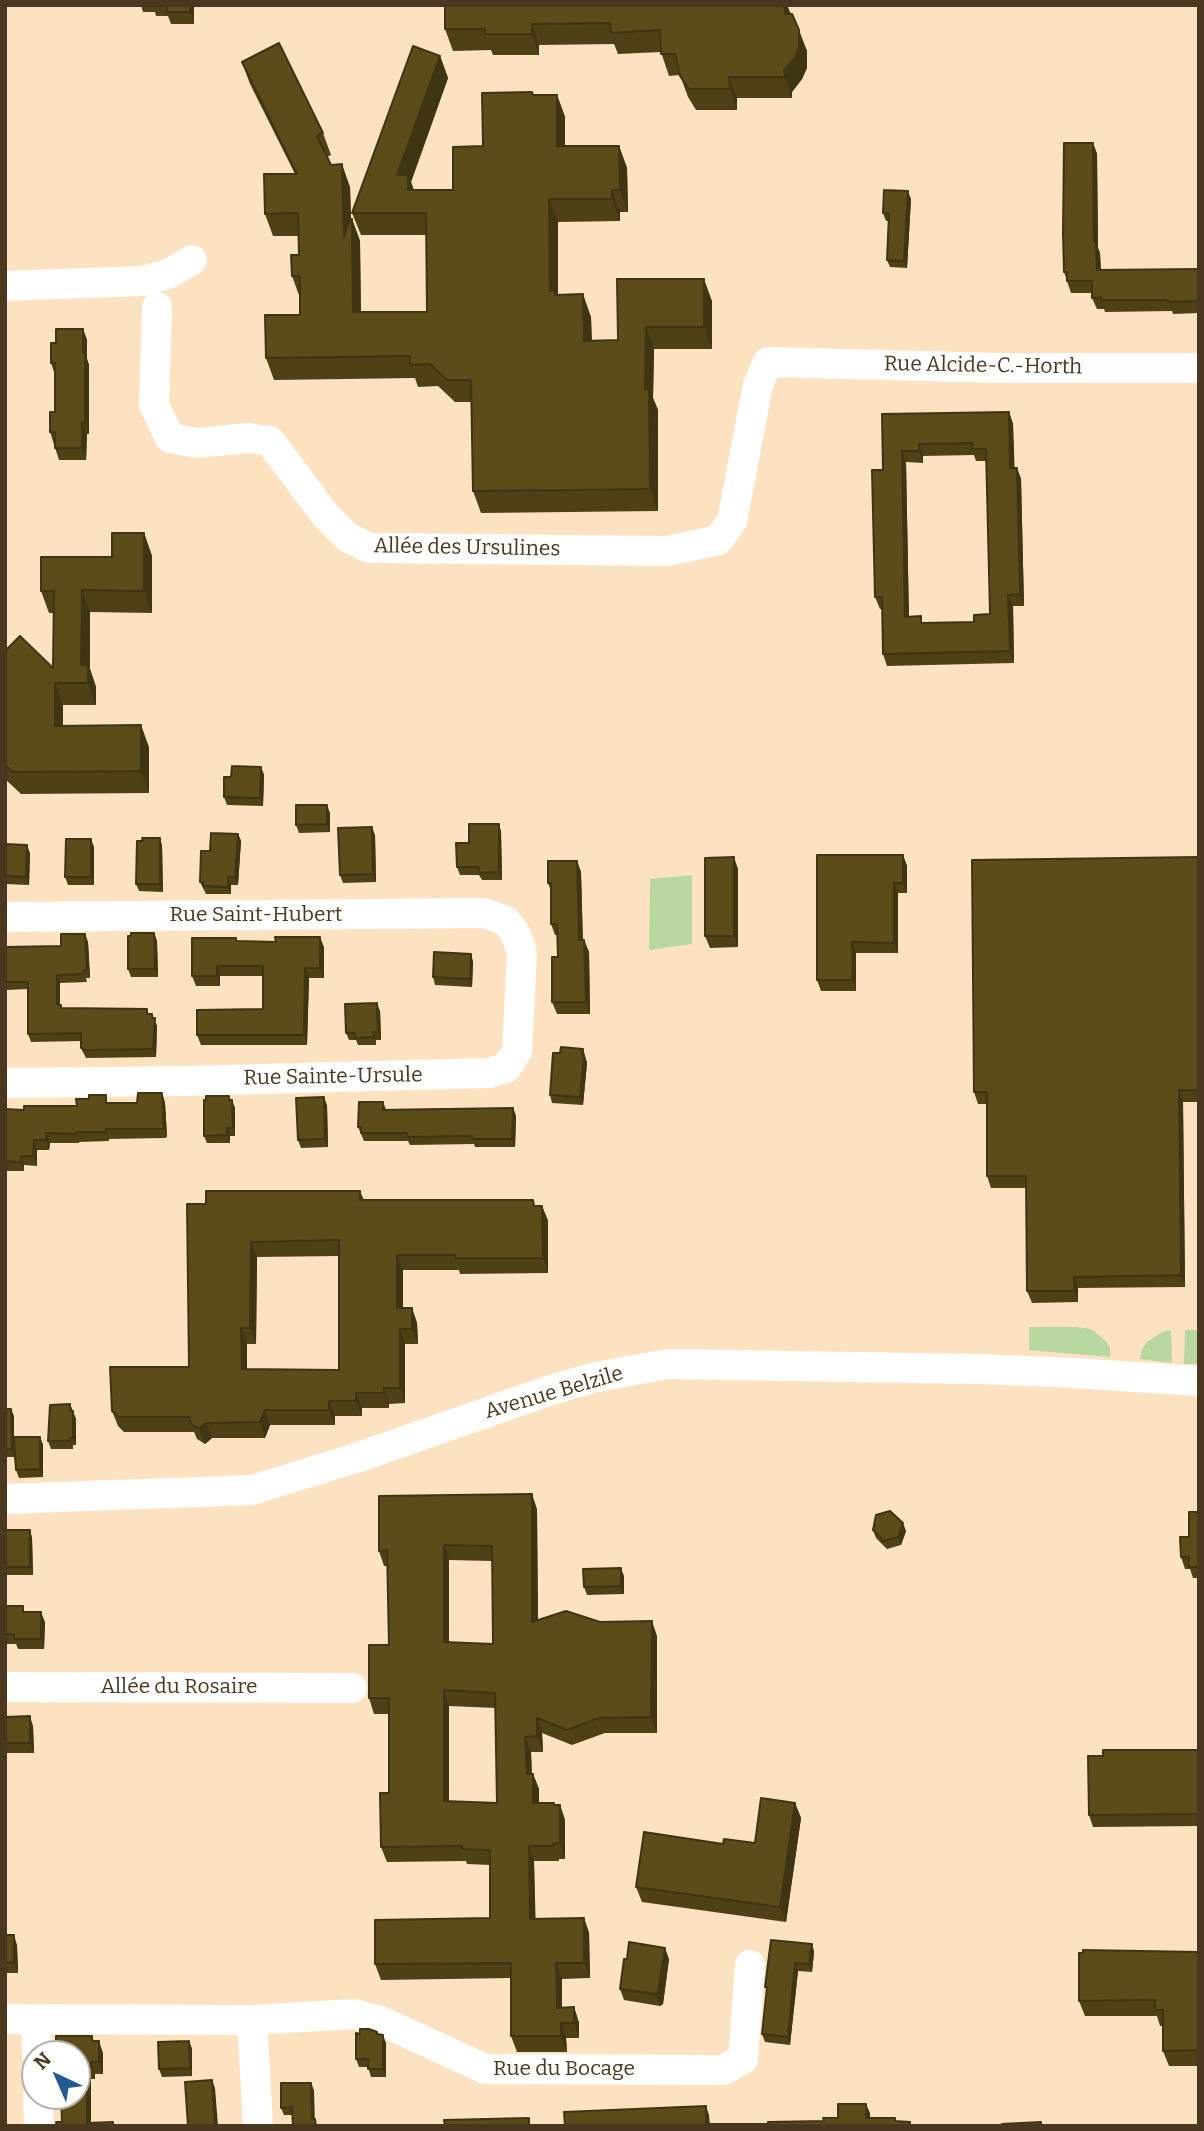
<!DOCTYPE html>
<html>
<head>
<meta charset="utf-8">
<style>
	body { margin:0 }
	#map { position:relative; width:1204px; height:2131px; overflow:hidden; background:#fde2c1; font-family:Bitter,serif }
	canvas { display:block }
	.frame { position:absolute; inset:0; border:7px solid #493720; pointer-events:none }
	.north { position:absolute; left:21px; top:2040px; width:70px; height:70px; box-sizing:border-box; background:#fff; border:2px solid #b6afa6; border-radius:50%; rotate:316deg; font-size:19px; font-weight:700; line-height:28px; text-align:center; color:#493720 }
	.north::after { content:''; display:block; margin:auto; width:24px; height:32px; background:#235890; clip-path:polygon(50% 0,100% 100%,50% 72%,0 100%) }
</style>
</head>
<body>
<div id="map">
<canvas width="1204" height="2131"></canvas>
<div class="frame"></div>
<div class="north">N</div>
</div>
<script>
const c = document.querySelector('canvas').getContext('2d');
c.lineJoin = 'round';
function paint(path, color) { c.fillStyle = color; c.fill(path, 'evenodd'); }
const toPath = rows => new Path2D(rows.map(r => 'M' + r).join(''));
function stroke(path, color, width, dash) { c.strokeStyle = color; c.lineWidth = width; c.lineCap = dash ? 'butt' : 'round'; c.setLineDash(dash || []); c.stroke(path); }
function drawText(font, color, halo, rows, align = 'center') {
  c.font = font + ' Bitter,serif'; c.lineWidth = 7; c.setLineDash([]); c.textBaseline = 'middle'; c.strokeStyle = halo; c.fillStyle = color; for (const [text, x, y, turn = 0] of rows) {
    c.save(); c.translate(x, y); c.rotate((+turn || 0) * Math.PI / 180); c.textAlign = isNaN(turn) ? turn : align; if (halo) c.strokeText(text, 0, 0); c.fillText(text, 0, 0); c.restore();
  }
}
paint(toPath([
	[692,875,692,944,649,950,650,879],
	[1029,1327,1076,1327,1091,1329,1106,1341,1110,1348,1110,1357,1029,1350],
	[1171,1330,1172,1363,1140,1359,1141,1351,1147,1342,1162,1332],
	[1185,1330,1199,1330,1199,1364,1184,1364]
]), '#b8d8a0');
stroke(toPath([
	[5,286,142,281,168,274,192,260],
	[157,307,154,405,170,438,197,443,248,438,270,441,326,516,347,537,369,548,668,551,718,540,732,521,758,385,768,362,998,368,1199,368],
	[5,917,484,913,506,921,515,933,522,952,517,1051,506,1068,489,1073,184,1081,5,1083],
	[5,1499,252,1490,356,1458,551,1390,596,1377,668,1364,975,1369,1056,1372,1199,1381],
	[5,1687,352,1688],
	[5,2019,252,2020,354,2014,381,2021,485,2069,723,2070,743,2059,750,1965],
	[36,2020,37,2054],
	[252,2020,258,2126],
	[38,2096,39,2126]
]), '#fff', 30);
paint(toPath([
	[141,5,194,5,194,24,171,24,168,16,156,16,155,12,143,12],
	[445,5,787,5,807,51,807,68,802,79,792,92,792,98,737,98,737,110,696,110,688,97,680,75,669,76,661,52,618,54,614,44,539,45,539,55,493,55,491,50,453,51,445,29],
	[440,56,448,78,411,182,414,190,453,190,483,146,534,95,557,95,565,117,565,146,619,146,627,168,628,212,620,212,620,221,558,222,558,295,591,317,592,341,618,340,617,279,712,301,712,349,654,349,653,398,658,410,658,511,481,513,473,491,471,402,455,402,438,386,418,387,415,378,274,380,266,358,300,315,300,298,292,276,299,255,299,236,273,236,265,214,295,174,250,84,242,62,323,133,331,155,327,157,331,165,350,187,351,219,352,219,360,241,361,312,427,312,426,235,361,235,352,213],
	[1093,143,1097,154,1098,248,1100,253,1101,270,1199,271,1199,313,1173,314,1172,311,1105,312,1104,309,1097,309,1092,298,1092,293,1071,293,1064,272],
	[911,199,907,268,890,267,887,260,889,221,886,221,883,213],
	[83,329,87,340,87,359,89,365,89,434,87,434,86,460,59,460,50,432,55,412,55,375,51,363,56,343],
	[1009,412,1013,424,1014,468,1017,468,1021,479,1024,606,1013,606,1014,663,887,666,883,654,882,609,880,609,875,597,883,470,882,414],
	[974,455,976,461,986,461,990,614,974,622,923,623,909,617,906,462,923,463,923,456],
	[144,533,152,556,152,613,90,612,90,669,96,687,96,705,63,705,63,726,149,747,149,793,21,794,5,779,5,651,53,668,53,613,49,613,41,591,112,557],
	[261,767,264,775,263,806,227,805,224,797,231,777],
	[330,813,330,832,299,833,296,825],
	[499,824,501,832,502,880,482,880,479,875,460,875,457,867,469,843],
	[238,834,241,841,238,885,231,885,231,894,206,894,200,882,210,851],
	[375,835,376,882,343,883,340,875],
	[160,838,162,846,163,892,139,891,136,884,143,841],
	[5,844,30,853,29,885,5,884],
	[94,847,94,885,68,885,65,877],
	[903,855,907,866,907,893,898,893,898,953,856,953,856,991,821,991,817,980],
	[1199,857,1199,1102,1183,1102,1185,1287,1078,1288,1078,1302,1032,1303,1027,1291,1027,1188,991,1188,987,1176,987,1104,978,1104,974,1092],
	[577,861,581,872,583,940,584,940,589,952,590,1014,557,1014,552,1002,558,957,557,935,555,935,551,924,551,891,548,883],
	[738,869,738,947,710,948,705,936],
	[154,933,157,941,158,977,131,977,128,969,131,936],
	[236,938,237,941,324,947,324,978,309,978,307,1045,201,1045,197,1035,263,1009,263,976,220,976,220,986,196,986,192,976],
	[88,942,90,978,86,978,87,982,60,983,60,1005,62,1008,152,1014,157,1026,156,1057,86,1058,81,1048,81,1041,31,1042,28,1034,28,989,7,990,5,986,5,947,61,946],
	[471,954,473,962,472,987,435,985,433,977],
	[380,1011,381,1040,376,1040,376,1045,358,1045,356,1040,349,1040,346,1033],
	[583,1049,587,1063,583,1105,552,1103,550,1095,560,1053],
	[162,1093,165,1103,167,1137,165,1138,109,1139,109,1141,79,1142,79,1143,50,1143,49,1150,37,1150,37,1166,24,1165,24,1171,6,1171,5,1109,24,1110,109,1103,137,1103],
	[231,1100,235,1108,235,1136,230,1136,230,1143,207,1143,204,1136],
	[383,1102,386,1109,513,1108,516,1116,515,1147,475,1147,474,1144,410,1145,408,1141,364,1141,358,1127],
	[327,1105,328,1147,301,1148,298,1140],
	[360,1191,364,1200,542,1206,548,1221,548,1273,460,1274,459,1270,403,1270,403,1308,412,1308,417,1323,418,1344,405,1344,405,1403,389,1404,389,1408,362,1408,362,1416,335,1416,335,1425,270,1425,265,1438,212,1438,205,1444,197,1439,194,1432,124,1432,118,1426,112,1411,189,1367,206,1204],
	[339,1256,339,1370,247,1369,247,1344,256,1344,257,1257],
	[70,1404,76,1419,76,1445,73,1445,73,1449,51,1449,48,1441],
	[5,1409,14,1416,14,1437,40,1437,43,1445,43,1477,19,1478,16,1470,14,1457,5,1457],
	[537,1509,538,1620,600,1622,657,1636,657,1733,605,1733,572,1745,542,1733,543,1752,531,1752,532,1774,533,1774,539,1789,539,1803,554,1803,555,1805,560,1805,565,1820,565,1859,559,1859,559,1861,534,1861,535,1919,584,1918,589,1933,590,1978,562,1979,562,2008,574,2007,579,2023,579,2038,566,2038,567,2052,517,2052,511,2036,511,1978,381,1980,375,1964,490,1918,490,1865,467,1864,466,1861,387,1862,381,1847,389,1793,389,1714,374,1714,369,1698,389,1645,387,1566,384,1566,379,1551],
	[449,1560,492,1561,493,1644,449,1643],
	[449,1706,496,1708,497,1803,449,1801],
	[1199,1512,1199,1578,1193,1578,1190,1569,1185,1569,1181,1557],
	[5,1530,30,1530,32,1538,33,1575,5,1575],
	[873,1530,906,1531,901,1545,887,1549,876,1538],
	[624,1576,624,1594,587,1595,584,1587],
	[5,1606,25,1612,45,1622,44,1649,18,1649,16,1644,5,1644],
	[5,1717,33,1726,34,1753,5,1753],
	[1199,1750,1199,1826,1093,1827,1089,1815,1103,1756],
	[795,1803,801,1818,786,1922,642,1902,636,1887,723,1844,755,1843],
	[5,1935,17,1945,18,1973,5,1973],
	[812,1944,814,1952,812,1972,798,1971,790,2045,765,2042,762,2034,767,1991,765,1987],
	[1199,1952,1199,2066,1169,2066,1163,2051,1163,2026,1160,2026,1157,2016,1085,2016,1079,2001],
	[669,1959,663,2004,660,2006,624,2000,620,1989],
	[377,2032,386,2043,386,2077,371,2077,368,2067,359,2067,356,2059],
	[92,2036,94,2041,103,2053,103,2074,95,2074,95,2079,91,2079,91,2123,114,2126,62,2122],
	[189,2041,192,2049,192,2076,162,2077,159,2069],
	[311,2083,314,2091,314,2119,293,2115,284,2115,281,2108]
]), '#4e4116');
paint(toPath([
	[190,5,194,5,194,24,190,12],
	[784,5,787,5,791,17,785,14],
	[532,24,539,45,539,55,532,34],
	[799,30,807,51,807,68,802,79,792,92,792,98,785,77,784,70],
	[440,56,448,78,411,182,416,197,416,213,397,175],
	[729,77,737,98,737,110,730,89],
	[557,95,565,117,565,168,557,146],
	[1093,143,1097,154,1098,248,1100,253,1101,281,1097,270,1094,242],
	[619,146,627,168,628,212,620,190],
	[342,164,350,187,352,260,344,237],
	[612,190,620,212,620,221,612,199],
	[908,191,911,199,907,268,904,261],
	[549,199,558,222,558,299,550,291],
	[352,219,360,241,361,335,353,312],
	[704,279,712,301,712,349,704,327],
	[583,294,591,317,592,363,584,341],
	[646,327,654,349,653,398,658,410,658,511,650,489,645,389],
	[83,329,87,340,87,359,89,365,89,434,85,423],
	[1009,412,1013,424,1015,480,1010,468],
	[82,422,87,434,86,460,82,448],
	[919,444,923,456,923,463,919,451],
	[902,451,906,462,909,628,905,617],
	[1017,468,1021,479,1024,606,1020,594],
	[144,533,152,556,152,613,144,591],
	[82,590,90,612,90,669,96,687,96,705,81,665],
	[1008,595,1013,606,1014,663,1010,651],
	[55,683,63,705,63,748,55,726],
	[141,725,149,747,149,793,141,771],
	[261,767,264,775,263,806,260,798],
	[327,805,330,813,330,832,327,824],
	[499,824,501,832,502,880,499,872],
	[372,827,375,835,376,882,373,874],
	[238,834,241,841,238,885,235,877],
	[160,838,162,846,163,892,160,884],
	[91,839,94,847,94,885,91,877],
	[27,845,30,853,29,885,26,877],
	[903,855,907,866,907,893,903,883],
	[734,857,738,869,738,947,734,936],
	[577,861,581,872,583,952,579,940],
	[228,877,231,885,231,894,228,887],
	[894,883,898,893,898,953,894,943],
	[154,933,157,941,158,977,155,969],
	[85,934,88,942,90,978,87,970],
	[320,937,324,947,324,978,320,968],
	[584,940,589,952,590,1014,586,1002],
	[852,942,856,953,856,991,853,980],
	[471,954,473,962,472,987,470,979],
	[217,966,220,976,220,986,217,976],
	[305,968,309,978,307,1045,304,1035],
	[57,975,60,983,60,1013,57,1005],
	[377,1003,380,1011,381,1040,378,1032],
	[152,1014,157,1026,156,1057,153,1049],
	[583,1049,587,1063,583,1105,580,1097],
	[1179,1090,1183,1102,1185,1287,1181,1275],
	[162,1093,165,1103,167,1137,164,1128],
	[324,1097,327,1105,328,1147,325,1139],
	[232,1100,235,1108,235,1136,233,1128],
	[513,1108,516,1116,515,1147,512,1139],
	[227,1128,230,1136,230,1143,227,1135],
	[46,1133,50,1143,49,1150,46,1140],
	[34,1140,37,1150,37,1166,33,1156],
	[21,1156,24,1165,24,1171,21,1162],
	[542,1206,548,1221,548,1273,543,1258],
	[251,1242,257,1257,256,1344,250,1328],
	[397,1255,403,1270,403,1324,397,1308],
	[1074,1277,1078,1288,1078,1302,1074,1291],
	[412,1308,417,1323,418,1344,412,1329],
	[241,1328,247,1344,247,1385,242,1369],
	[400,1329,405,1344,405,1403,400,1388],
	[384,1388,389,1404,389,1408,384,1393],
	[356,1393,362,1408,362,1416,356,1401],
	[329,1401,335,1416,335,1425,329,1410],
	[70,1404,76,1419,76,1445,73,1438],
	[11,1409,14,1416,14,1457,12,1449],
	[265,1410,270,1425,265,1438,260,1422],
	[206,1423,212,1438,205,1444,199,1429],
	[40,1437,43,1445,43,1477,40,1469],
	[532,1494,537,1509,538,1637,532,1622],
	[903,1523,906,1531,901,1545,898,1537],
	[30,1530,32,1538,33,1575,30,1567],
	[444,1545,449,1560,449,1658,444,1642],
	[621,1568,624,1576,624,1594,621,1586],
	[41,1612,45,1622,44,1649,41,1639],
	[652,1621,657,1636,657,1733,651,1717],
	[444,1690,449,1706,449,1816,444,1801],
	[30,1716,33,1726,34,1753,30,1743],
	[537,1718,542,1733,543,1752,537,1736],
	[525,1737,531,1752,532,1789,527,1774],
	[533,1774,539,1789,539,1818,533,1803],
	[795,1803,801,1818,786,1922,780,1907],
	[560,1805,565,1820,565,1859,560,1843],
	[529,1846,534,1861,536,1935,530,1919],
	[584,1918,589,1933,590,1978,584,1963],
	[14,1935,17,1945,18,1973,14,1962],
	[812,1944,814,1952,812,1972,809,1964],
	[665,1948,669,1959,663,2004,660,2006,656,1994],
	[556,1963,562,1979,562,2023,557,2008],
	[795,1963,798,1971,790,2045,788,2037],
	[574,2007,579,2023,579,2038,574,2023],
	[561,2023,566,2038,567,2052,561,2036],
	[383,2035,386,2043,386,2077,383,2069],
	[99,2041,103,2053,103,2074,99,2062],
	[189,2041,192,2049,192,2076,190,2068],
	[91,2062,95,2074,95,2079,91,2067],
	[87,2067,91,2079,91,2126,87,2123],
	[212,2080,215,2088,218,2126,215,2126],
	[311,2083,314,2091,315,2126,312,2119],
	[866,2104,870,2113,870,2126,866,2118],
	[706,2106,709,2115,710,2126,706,2124]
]), '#403512');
const building = toPath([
	[167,5,190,5,190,12,167,12,167,5],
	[445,5,784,5,785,14,792,14,799,30,799,47,795,58,784,70,785,77,729,77,730,89,689,89,680,76,675,54,661,54,660,30,611,33,610,23,532,24,532,34,485,34,485,29,445,29,445,5],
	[279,43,323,133,317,136,331,165,342,164,344,237,350,219,352,219,353,312,427,312,426,213,352,213,413,46,440,56,397,175,408,175,408,190,453,190,453,147,483,146,482,93,532,92,533,95,557,95,557,146,619,146,620,190,612,190,612,199,549,199,550,291,555,290,555,295,583,294,584,341,618,340,617,279,704,279,704,327,646,327,645,389,649,388,650,489,473,491,471,380,447,380,430,364,410,365,410,356,266,358,265,315,300,315,300,276,292,276,291,255,299,255,298,213,265,214,264,174,297,174,242,62,279,43],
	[1064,143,1093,143,1094,242,1096,242,1097,270,1198,269,1199,301,1168,302,1168,300,1101,300,1101,297,1092,298,1092,281,1067,281,1067,272,1064,272,1063,233,1064,143],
	[884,190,908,191,904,261,887,260,889,214,883,213,884,190],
	[56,329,83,329,83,353,85,353,85,423,82,422,82,448,55,448,55,432,50,432,50,412,55,412,55,363,51,363,51,343,56,343,56,329],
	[1009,412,1010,468,1017,468,1020,594,1008,595,1010,651,883,654,882,597,875,597,872,470,883,470,882,414,1009,412],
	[972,443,972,449,986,449,990,614,974,615,974,622,921,623,921,616,905,617,902,451,919,451,919,444,972,443],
	[112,533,144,533,144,591,82,590,81,665,88,665,88,683,55,683,55,726,141,725,141,771,13,772,5,765,5,651,20,636,53,668,54,591,41,591,41,557,112,557,112,533],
	[232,766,261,767,260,798,224,797,224,777,231,777,232,766],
	[296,805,327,805,327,824,296,825,296,805],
	[469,824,499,824,499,872,479,873,479,867,457,867,456,843,469,843,469,824],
	[372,827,373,874,340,875,338,828,372,827],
	[211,833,238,834,235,877,228,877,228,887,203,886,203,882,200,882,201,851,210,851,211,833],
	[142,838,160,838,160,884,136,884,137,841,143,841,142,838],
	[66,839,91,839,91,877,65,877,66,839],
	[5,844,27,845,26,877,5,876,5,844],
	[817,855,903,855,903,883,894,883,894,943,852,942,853,980,817,980,817,855],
	[734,857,734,936,705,936,705,858,734,857],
	[1199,857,1199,1090,1179,1090,1181,1275,1074,1277,1074,1291,1027,1291,1026,1176,987,1176,987,1092,974,1092,972,860,1199,857],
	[548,861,577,861,579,940,584,940,586,1002,552,1002,552,957,558,957,557,924,551,924,551,883,548,883,548,861],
	[131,933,154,933,155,969,128,969,128,936,131,936,131,933],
	[61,934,85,934,87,970,84,970,84,974,57,975,57,1005,61,1005,61,1008,147,1009,147,1014,152,1014,152,1018,155,1018,153,1049,83,1050,83,1048,81,1048,81,1033,28,1034,28,982,5,982,5,947,61,946,61,934],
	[275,937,320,937,320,968,305,968,304,1035,197,1035,197,1010,263,1009,263,966,217,966,217,976,192,976,192,938,236,938,236,941,276,942,275,937],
	[434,952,471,954,470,979,433,977,434,952],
	[377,1003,378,1032,373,1032,374,1037,355,1038,355,1033,346,1033,345,1004,377,1003],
	[561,1047,583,1049,582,1055,584,1056,580,1097,550,1095,553,1053,560,1053,561,1047],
	[138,1093,162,1093,164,1128,162,1129,106,1129,106,1132,76,1132,76,1134,46,1133,46,1140,34,1140,33,1156,21,1156,21,1162,5,1161,5,1109,24,1110,24,1106,77,1106,76,1099,89,1099,89,1095,106,1095,106,1103,137,1103,138,1093],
	[206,1096,229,1096,229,1100,232,1100,233,1128,227,1128,227,1135,204,1136,204,1100,206,1100,206,1096],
	[324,1097,325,1139,298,1140,296,1098,324,1097],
	[359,1102,383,1102,383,1110,513,1108,512,1139,472,1139,472,1136,407,1137,407,1133,361,1133,361,1127,358,1127,359,1102],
	[206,1191,360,1191,360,1200,533,1200,534,1206,542,1206,543,1258,455,1258,455,1255,397,1255,397,1308,412,1308,412,1329,400,1329,400,1388,384,1388,384,1393,356,1393,356,1401,329,1401,329,1410,265,1410,260,1422,206,1423,199,1429,191,1424,189,1417,119,1417,112,1411,110,1367,189,1367,187,1204,206,1204,206,1191],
	[339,1240,339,1370,242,1369,241,1328,250,1328,251,1242,339,1240],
	[70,1404,70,1411,73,1411,73,1438,70,1438,70,1441,48,1441,50,1405,70,1404],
	[5,1409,11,1409,12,1449,5,1449,5,1409],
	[14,1437,40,1437,40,1469,16,1470,14,1437],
	[532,1494,532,1622,566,1611,600,1622,652,1621,651,1717,599,1718,567,1730,537,1718,537,1736,525,1737,527,1774,533,1774,533,1803,554,1803,554,1805,560,1805,560,1843,553,1844,553,1846,529,1846,530,1919,584,1918,584,1963,556,1963,557,2008,574,2007,574,2023,561,2023,561,2036,511,2036,511,1963,375,1964,375,1920,490,1918,490,1850,462,1849,462,1846,381,1847,380,1793,389,1793,389,1698,369,1698,369,1645,389,1645,387,1550,379,1551,379,1496,532,1494],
	[444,1545,492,1546,493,1644,444,1642,444,1545],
	[444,1690,495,1693,497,1803,444,1801,444,1690],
	[890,1511,903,1523,898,1537,884,1541,873,1530,876,1515,890,1511],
	[1189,1512,1199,1512,1199,1567,1189,1567,1189,1557,1181,1557,1180,1537,1189,1537,1189,1512],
	[5,1530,30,1530,30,1567,5,1567,5,1530],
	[621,1568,621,1586,584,1587,583,1569,621,1568],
	[5,1606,23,1606,23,1612,41,1612,41,1639,14,1639,14,1634,5,1634,5,1606],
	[30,1716,30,1743,5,1743,5,1717,30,1716],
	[1103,1750,1199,1750,1199,1814,1089,1815,1088,1756,1103,1756,1103,1750],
	[761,1798,795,1803,780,1907,636,1887,644,1832,723,1844,724,1839,755,1843,761,1798],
	[5,1935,14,1935,14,1962,5,1963,5,1935],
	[771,1940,812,1944,809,1964,795,1963,788,2037,762,2034,767,1987,765,1987,771,1940],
	[629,1942,665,1948,658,1992,656,1994,620,1989,624,1959,627,1959,629,1942],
	[1083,1950,1199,1952,1199,2050,1163,2051,1163,2010,1155,2010,1155,2000,1079,2001,1079,1953,1083,1953,1083,1950],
	[360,2029,369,2029,377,2032,377,2034,383,2035,383,2069,368,2069,368,2059,356,2059,356,2033,360,2034,360,2029],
	[56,2036,92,2036,92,2041,99,2041,99,2062,91,2062,91,2067,87,2067,87,2123,113,2122,113,2126,57,2126,56,2122,62,2122,61,2096,77,2096,77,2054,56,2054,56,2036],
	[189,2041,190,2068,159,2069,158,2042,189,2041],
	[212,2080,215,2126,188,2126,185,2082,212,2080],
	[281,2083,311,2083,312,2119,315,2119,316,2126,293,2126,292,2107,281,2108,281,2083],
	[838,2104,866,2104,866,2118,895,2118,895,2121,910,2122,910,2126,565,2126,564,2112,706,2106,706,2124,768,2124,768,2122,824,2121,823,2118,838,2118,838,2104],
	[529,2118,529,2126,445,2126,444,2120,529,2118],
	[1041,2122,1041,2126,1002,2126,1002,2124,1041,2122]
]);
paint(building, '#5b4c1a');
stroke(building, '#403512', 2);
drawText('21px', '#493720', '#fff', [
	["Rue Alcide-C.-Horth",983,366,1],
	["Allée des Ursulines",467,548,1],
	["Rue Saint-Hubert",256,915],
	["Rue Sainte-Ursule",333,1077,-1],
	["Avenue Belzile",554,1393,-16],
	["Allée du Rosaire",179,1687],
	["Rue du Bocage",564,2069]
]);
</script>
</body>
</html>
